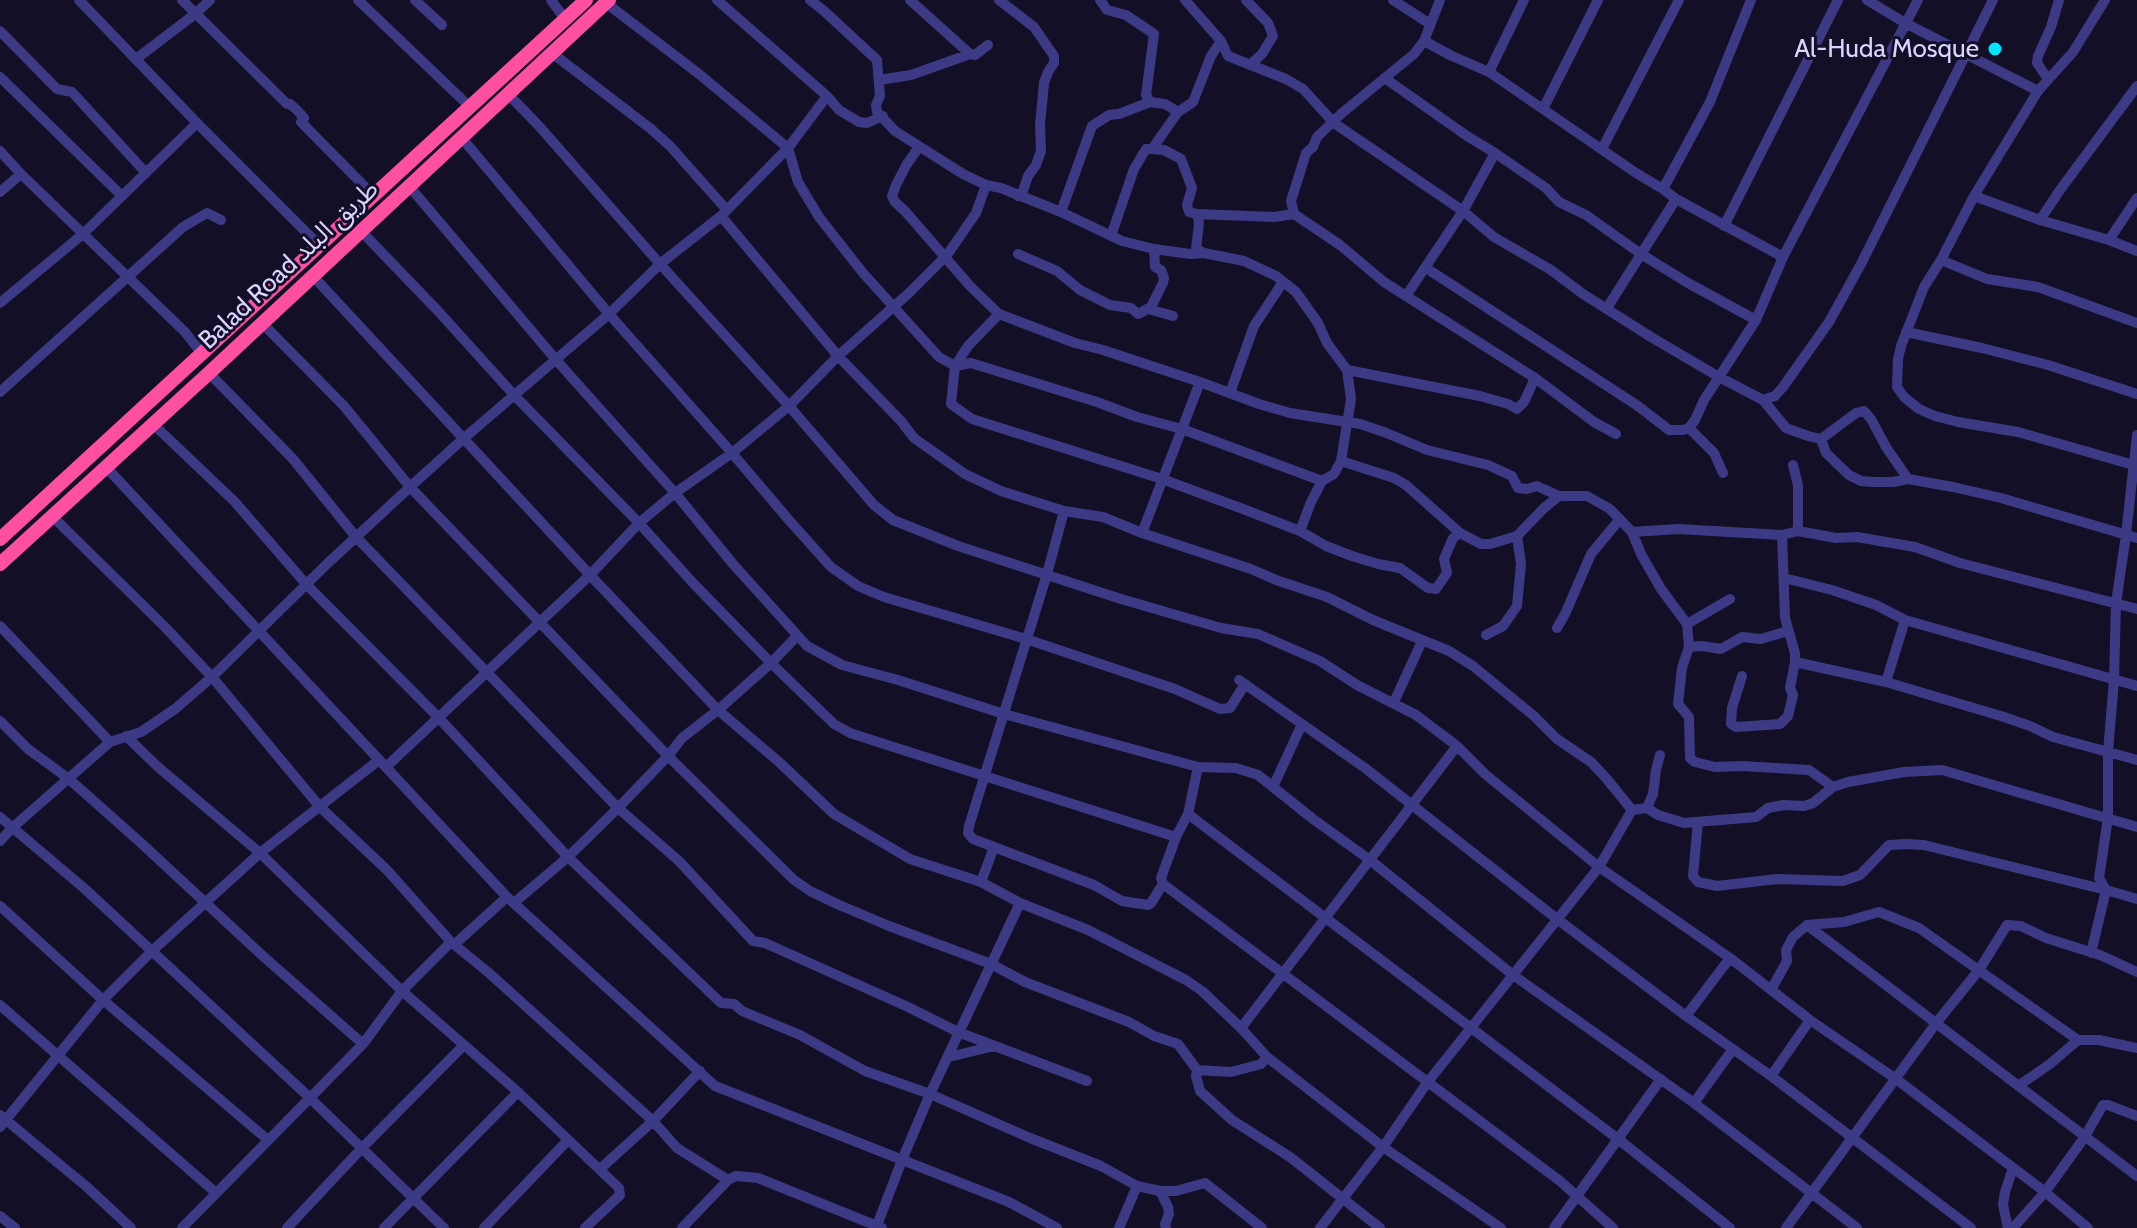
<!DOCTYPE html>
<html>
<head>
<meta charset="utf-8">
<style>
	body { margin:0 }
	canvas { display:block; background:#130f26 }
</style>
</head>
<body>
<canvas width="2137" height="1228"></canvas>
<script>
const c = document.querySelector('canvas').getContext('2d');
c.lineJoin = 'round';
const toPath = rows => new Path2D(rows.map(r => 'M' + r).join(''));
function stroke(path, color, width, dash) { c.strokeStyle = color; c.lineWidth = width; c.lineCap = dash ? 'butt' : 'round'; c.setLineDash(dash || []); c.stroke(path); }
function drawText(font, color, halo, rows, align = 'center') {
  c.font = font + ' Cabin,"Noto Sans Arabic",sans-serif'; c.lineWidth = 6; c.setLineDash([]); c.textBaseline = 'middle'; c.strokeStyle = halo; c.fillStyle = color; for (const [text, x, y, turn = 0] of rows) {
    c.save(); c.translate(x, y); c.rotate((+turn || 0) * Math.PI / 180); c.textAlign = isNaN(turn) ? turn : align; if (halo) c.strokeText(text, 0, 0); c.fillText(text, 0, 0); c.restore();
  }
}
stroke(toPath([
	[79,0,197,123,320,246],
	[182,0,287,104,290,104,297,110,304,118,301,122,374,196],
	[358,0,470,107],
	[415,0,442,25],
	[551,0,565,19],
	[717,0,827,96,839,110,859,122,867,123,883,116],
	[810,0,823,10,877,60,880,96,876,105,877,112,895,131,963,174,986,185,1001,188,1061,212,1122,241,1154,249,1190,254,1204,253,1244,261,1276,276,1296,292,1318,323,1327,343,1347,370,1351,399,1341,461,1334,474,1322,481,1311,502,1300,531],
	[910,0,970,54],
	[999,0,1034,27,1054,56,1054,63,1048,72,1044,83,1040,125,1041,151,1036,165,1028,176,1022,194,1018,196],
	[1100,0,1107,10,1126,15,1154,34,1146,95,1150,102,1165,104,1178,112],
	[1185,0,1221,41,1228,56,1286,79,1303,89,1334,123,1463,211,1494,237,1551,270,1583,294,1651,337,1719,377,1763,400,1786,428,1808,436,1821,439,1826,453,1849,475,1861,481,1873,482,1893,482,1908,479,1953,487,2001,498,2137,538],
	[1246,0,1268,23,1273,36,1262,54,1250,65],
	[1393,0,1430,24],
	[1440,0,1424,41,1414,54,1342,113,1317,137,1313,147,1306,153,1291,201,1294,214,1340,245,1384,282,1535,378,1594,422,1616,434],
	[1524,0,1489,72,1636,173,1663,189,1676,199,1783,257],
	[1867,0,1907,24,2038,91],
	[2105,0,2073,52,2038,91,1974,196,1941,260,1987,279,2038,287,2137,323],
	[606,3,699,74,788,148,827,96],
	[0,31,57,89,72,92,146,173],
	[1424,41,1452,56,1489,72],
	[552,53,651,129,670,146,726,209],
	[136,59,195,14,210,0],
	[0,77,122,196],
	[1386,79,1467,136,1495,153,1546,188,1559,202,1586,215,1641,254,1688,283,1756,320],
	[2048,79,2037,63,2038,56,2051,27,2059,0],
	[879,80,911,75,970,54,975,55,988,45],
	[508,94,539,126,660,264,789,406,874,505,893,520,958,546,1121,599,1221,628,1258,634,1320,661,1357,685,1416,715,1457,746,1485,774,1599,867,1730,958,1810,1020,1896,1079,2045,1192,2088,1228],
	[1543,109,1598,0],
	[461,137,609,314,732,453,788,519,831,567,858,586,884,597,1026,639,1175,689,1220,709,1230,708,1245,684],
	[919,147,907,164,896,185,892,196,895,202,905,211,970,286,999,314,1075,343,1103,350,1200,382,1259,404,1290,413,1360,424,1384,432,1427,450,1488,465,1512,476,1518,488,1527,489,1537,486,1559,496],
	[1152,149,1164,150,1181,159,1192,188,1187,205,1189,212,1197,214,1199,223,1196,249,1204,253],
	[1602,149,1679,0],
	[0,151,21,174,185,332,203,355],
	[409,186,557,361,675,493,733,564,807,646,842,665,898,680,1004,714,1198,767,1236,768,1258,775,1313,819,1370,860,1513,975,1694,1103,1857,1228],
	[1663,189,1710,102,1751,0],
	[0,192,21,174],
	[1974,196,2040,220,2109,240,2137,251],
	[1061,212,1092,126,1109,115,1119,114,1150,102],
	[1197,214,1274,217,1294,214],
	[721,216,838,356,901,421,914,438,965,474,1001,491,1064,511,1103,517,1142,533,1251,569,1276,580,1327,597,1373,620,1449,651,1473,666,1534,716,1557,739,1591,762,1606,778,1632,810,1647,808,1658,815,1684,823,1756,817,1768,808,1783,805,1804,806,1813,803,1833,787],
	[2040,220,2060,190,2137,86],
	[1724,226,1838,0],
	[361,231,438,311,514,395,639,523,693,583,771,663,834,724,850,733,881,743,1176,837],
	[1111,236,1134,169,1146,149,1152,149,1178,112,1193,102,1211,56,1221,41],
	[2109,240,2137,198],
	[1018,254,1057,271,1080,290,1110,305,1131,308,1138,314,1151,307,1163,283,1164,278,1161,270,1155,267,1154,249],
	[1941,260,1924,287,1901,346,1898,359,1897,387,1904,397,1919,409,1935,416,1958,422,2018,432,2137,466],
	[1426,268,1638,406,1669,430,1683,430,1689,428,1695,420,1704,400,1756,320,1783,257,1918,0],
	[313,276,590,575,718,710,779,762,834,814,910,859,981,882,1020,903,1088,930,1186,980,1202,991,1241,1028,1267,1057,1383,1147,1501,1228],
	[1406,296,1463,211,1495,153],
	[0,303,83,234,197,123],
	[1607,308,1676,199],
	[1148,309,1173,316],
	[999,314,968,346,955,366,951,404,972,419,1162,479,1243,509,1300,531,1326,546,1352,556,1378,564,1400,568,1428,588,1436,589,1447,573,1444,559,1453,538,1460,533],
	[262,323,344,406,410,487,668,756,794,880,810,891,837,904,889,926,991,964,1025,982,1129,1022,1154,1036,1178,1044,1197,1070,1231,1072,1261,1064,1267,1057],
	[1906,332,1982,348,2048,365,2137,394],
	[1347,370,1480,396,1508,404,1517,409,1524,402,1535,378],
	[209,373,293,459,356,537,618,808,679,861,753,941,765,943,908,1007,958,1032,1087,1081],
	[0,392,183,227,207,213,221,220],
	[1230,393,1254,326,1283,282],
	[1763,400,1775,396,1783,387,1829,322,1861,264,1993,0],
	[153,424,234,501,306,584,438,717,568,857,721,1003,734,1004,742,1011,800,1035,865,1071,930,1094,1030,1138,1101,1166,1137,1186,1160,1191,1176,1191,1205,1183,1262,1228],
	[1689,428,1714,453,1723,473],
	[1821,439,1856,413,1864,411,1871,419,1886,447,1908,479],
	[1341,461,1394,478,1406,485,1460,533,1481,544,1490,544,1517,536,1544,508,1559,496,1587,496,1610,509,1632,532],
	[1793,465,1798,485,1798,531],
	[105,466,507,897,715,1086,1009,1202,1057,1228],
	[52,516,163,625,212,677,320,807,387,870,451,942,489,973,653,1121,677,1148,728,1180,736,1176,758,1178,882,1228],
	[1142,533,1200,382],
	[1782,535,1785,618,1795,653,1795,662,1886,682],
	[1784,578,1832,590,1876,605,1905,620,2137,686],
	[1905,620,1886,682,2001,716,2030,726,2053,737,2137,760],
	[1687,624,1730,599],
	[0,626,110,742],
	[1557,628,1565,614,1591,554,1620,519],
	[1788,631,1761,639,1742,637,1721,649,1702,646,1689,647,1687,624,1661,589,1641,554,1632,532,1678,529,1782,535,1798,531,1836,538,1857,537,1915,547,1960,563,2137,609],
	[1486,635,1503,626,1517,606,1521,564,1517,536],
	[1689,647,1682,668,1678,704,1689,717,1690,758,1695,762,1715,767,1742,766,1809,770,1833,787,1848,782,1904,772,1942,770,2137,827],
	[1742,676,1732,708,1731,724,1736,727,1780,724,1788,716,1793,695,1790,688,1795,662],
	[1239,680,1365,768,1557,919,1686,1016,1771,1076,1971,1228],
	[1394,702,1422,641],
	[0,721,28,749,69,779,141,843,264,957,363,1044],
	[126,736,158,767,260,853,402,991,518,1092,619,1188,620,1195,585,1228],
	[386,767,590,575,639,523,675,493,732,453,789,406,838,356,909,293,946,256,954,245,976,213,986,185],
	[1273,787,1302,724],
	[1647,808,1653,794,1656,770,1660,755],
	[1188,814,1618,1139,1730,1228],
	[0,817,85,889,309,1097,444,1228],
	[1698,822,1693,876,1698,882,1717,886,1777,879,1843,881,1860,875,1889,845,1906,844,1924,845,2106,890,2137,899],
	[0,841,12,828,110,742,141,732,175,709,212,677,328,563,410,487,463,439,609,314,660,264,721,216,788,148,798,182,819,217,863,273,939,357,955,366,971,363,1097,402,1137,417,1182,429,1322,481],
	[994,847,1094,885,1122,901,1148,905,1151,903,1163,884,1161,878,1176,837,1188,814,1198,767],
	[981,882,994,847,973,839,968,833,969,826,1047,574,1064,511],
	[1163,884,1560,1181,1613,1228],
	[515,902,568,857,618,808,668,756,682,738,718,710,771,663,797,636],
	[0,906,103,1000,268,1140],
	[1807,925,2137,1176],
	[455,944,507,897],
	[2091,953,2106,890,2099,878,2108,818,2108,752,2114,680,2116,603,2126,535,2137,435],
	[1771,990,1787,961,1786,950,1793,937,1807,925,1844,922,1879,912,1919,928,2078,1040,2099,1040,2137,1048],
	[0,1005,215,1192],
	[1686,1016,1730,958],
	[1241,1028,1457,746],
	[949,1057,994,1046],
	[1197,1070,1196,1076,1200,1091,1232,1120,1290,1157,1380,1228],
	[1771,1076,1810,1020],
	[2018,1086,2050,1064,2078,1040],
	[1694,1103,1733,1049],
	[0,1115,87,1187,131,1228],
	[0,1127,103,1000,152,951,260,853,379,760],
	[600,1169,653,1121,700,1071],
	[1160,1191,1168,1207,1169,1214,1165,1224,1166,1228],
	[0,1216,15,1228],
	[182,1228,363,1044,402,991,451,942],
	[287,1228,362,1148,464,1045],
	[384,1228,518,1092],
	[484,1228,568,1140],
	[682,1228,728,1180],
	[876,1228,902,1160,930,1094,1020,903],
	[1119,1228,1137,1186],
	[1320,1228,1383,1147,1427,1083,1599,867,1632,810],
	[1554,1228,1661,1079],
	[1786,1228,1937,1022,1979,970,2007,925,2021,926,2046,938,2100,955,2137,972],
	[2008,1228,2003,1205,2005,1192,2013,1168],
	[2013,1228,2045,1192,2084,1138,2103,1105,2108,1105,2137,1116]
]), '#3d3a85', 10);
stroke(toPath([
	[0,539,586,0],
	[0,564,209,373,609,0]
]), '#ff4fa3', 14);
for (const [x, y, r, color] of [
	[1995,49,8,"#00e5ff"]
]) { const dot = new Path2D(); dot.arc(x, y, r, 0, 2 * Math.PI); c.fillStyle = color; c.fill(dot); stroke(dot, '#130f26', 3); }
drawText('26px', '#d9d4ff', '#130f26', [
	["Al-Huda Mosque",1979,49]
], 'right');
drawText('26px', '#d9d4ff', '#130f26', [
	["Balad Road طريق البلد",289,265,-43]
]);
</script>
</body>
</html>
